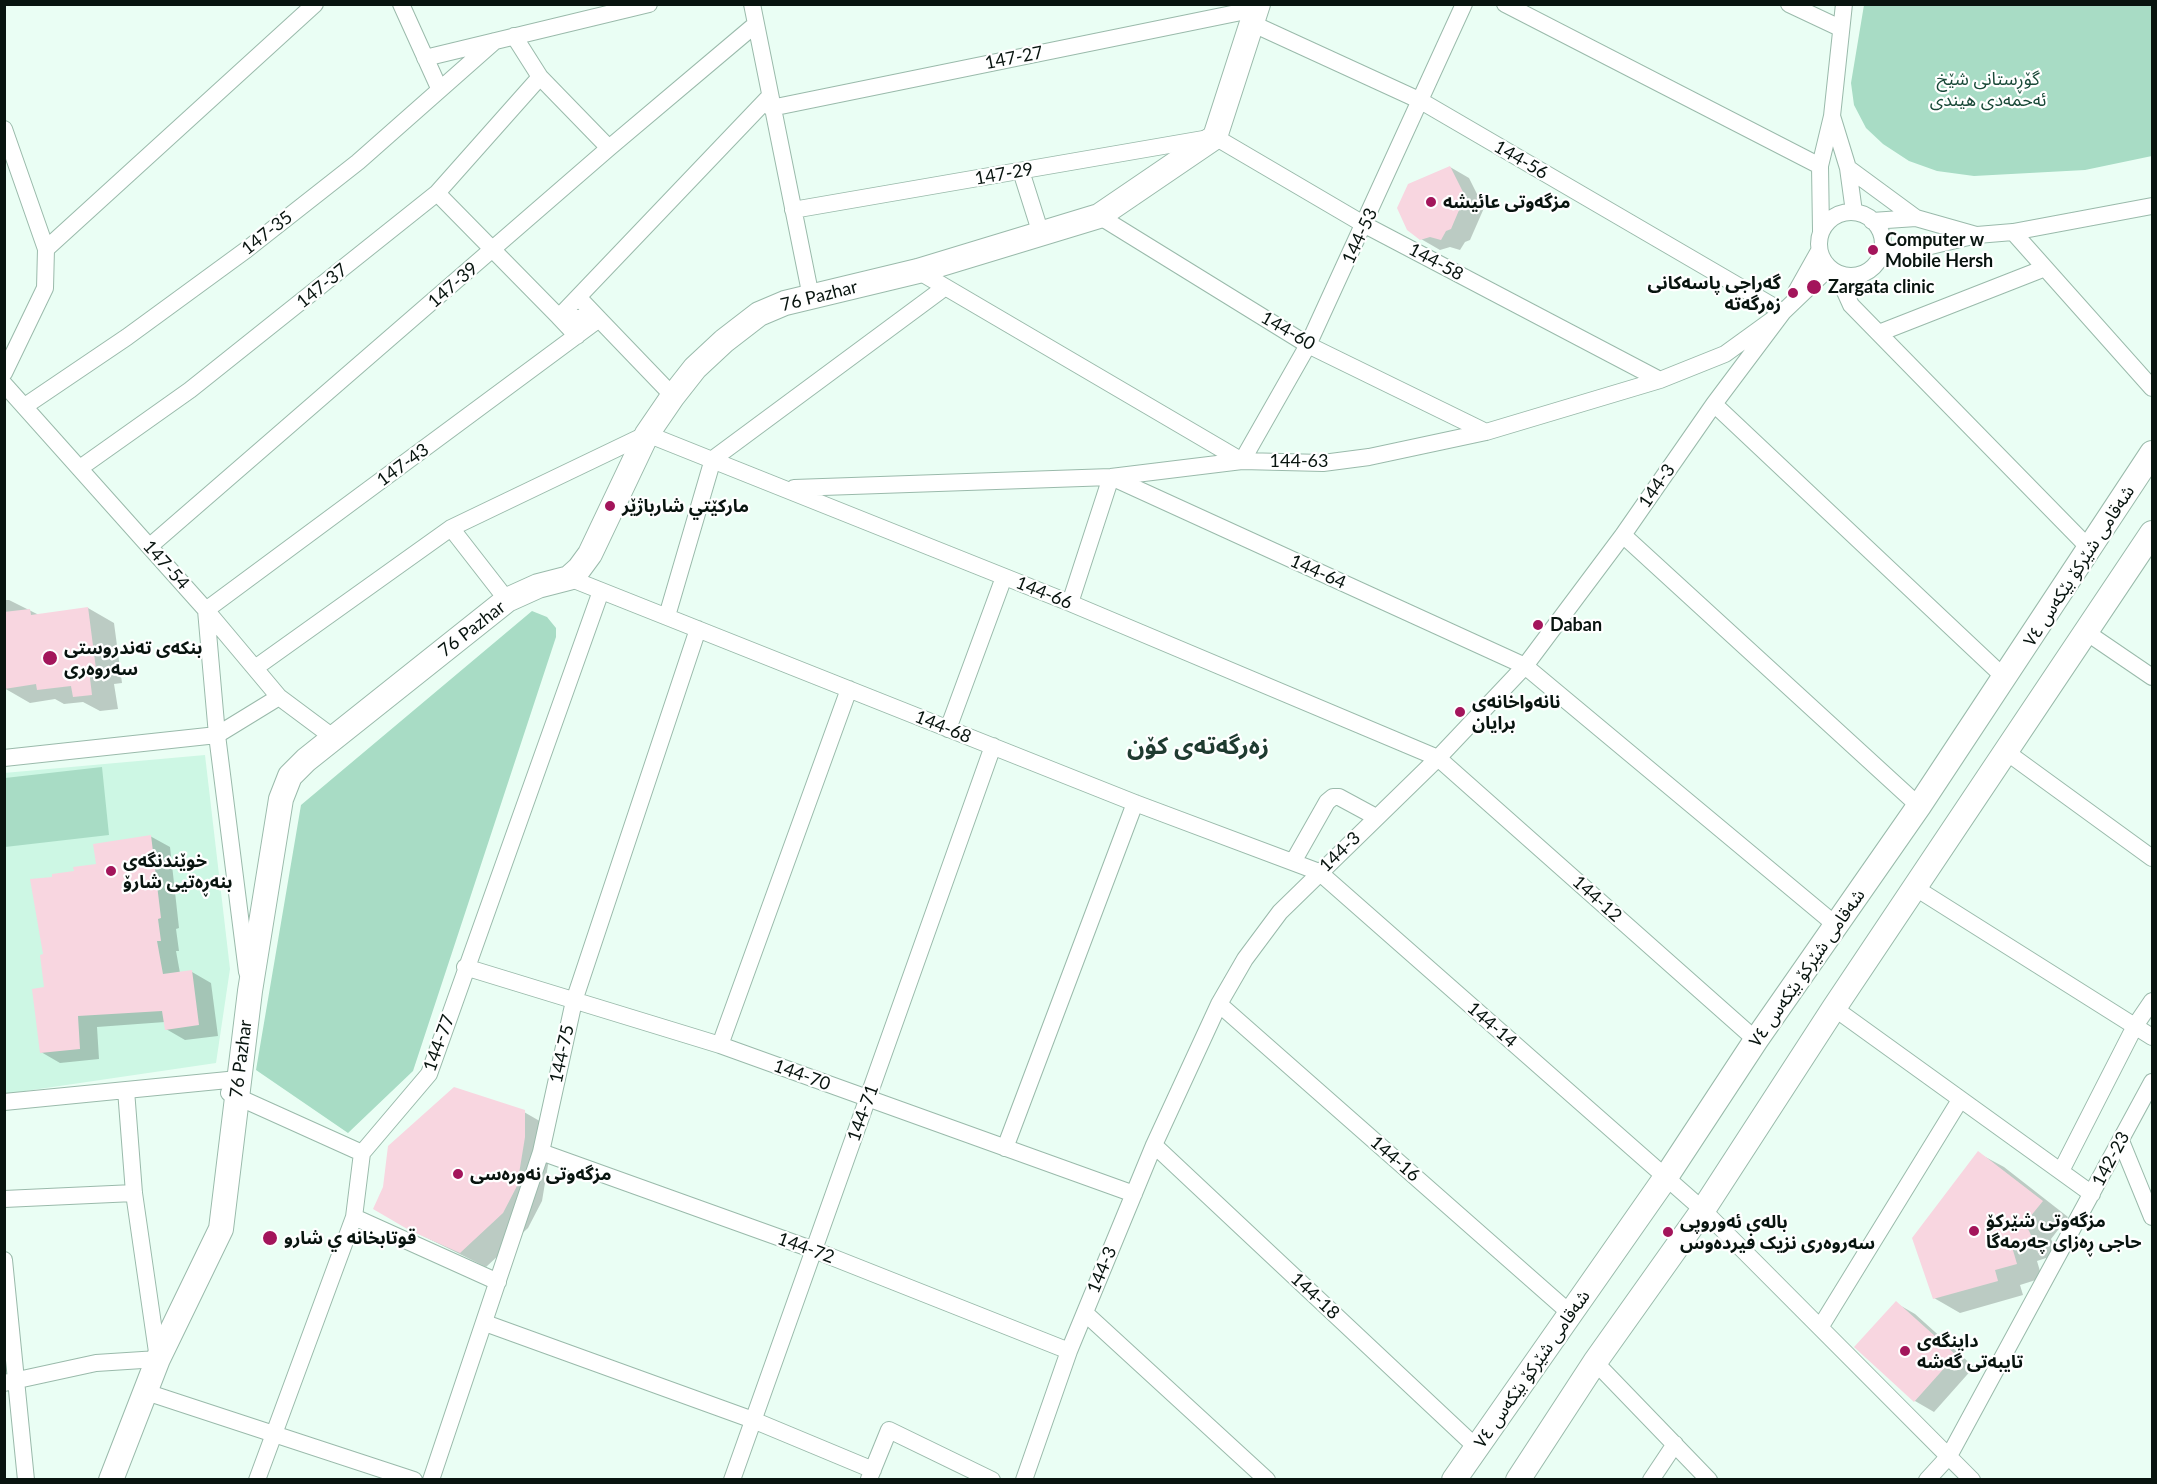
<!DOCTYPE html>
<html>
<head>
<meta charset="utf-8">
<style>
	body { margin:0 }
	#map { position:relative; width:2157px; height:1484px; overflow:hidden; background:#eafef4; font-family:Lato,sans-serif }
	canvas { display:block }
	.frame { position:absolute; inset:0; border:6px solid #08140f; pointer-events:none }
</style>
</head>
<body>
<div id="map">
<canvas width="2157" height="1484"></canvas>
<div class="frame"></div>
</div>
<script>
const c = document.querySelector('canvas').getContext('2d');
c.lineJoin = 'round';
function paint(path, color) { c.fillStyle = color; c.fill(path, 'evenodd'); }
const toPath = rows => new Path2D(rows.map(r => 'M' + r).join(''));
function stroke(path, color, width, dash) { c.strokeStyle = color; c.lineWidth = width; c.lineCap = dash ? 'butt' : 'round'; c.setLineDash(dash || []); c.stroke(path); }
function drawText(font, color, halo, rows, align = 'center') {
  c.font = font + ' Lato,"Noto Sans Arabic",sans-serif'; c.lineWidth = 4.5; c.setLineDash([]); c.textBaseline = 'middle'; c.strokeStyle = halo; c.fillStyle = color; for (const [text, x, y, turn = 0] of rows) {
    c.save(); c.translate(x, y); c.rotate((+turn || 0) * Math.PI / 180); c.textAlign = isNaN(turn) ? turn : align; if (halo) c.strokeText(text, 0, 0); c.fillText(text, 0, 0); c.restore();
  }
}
paint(toPath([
	[205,755,230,969,216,1063,5,1094,4,773]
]), '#cdf7e4');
paint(toPath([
	[1864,5,2152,5,2152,156,2085,170,1974,176,1937,171,1909,161,1883,144,1866,128,1854,105,1851,83],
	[532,611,547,617,556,628,556,637,413,1071,348,1133,256,1070,301,805],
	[102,767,109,835,5,847,5,778]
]), '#a8dcc5');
paint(toPath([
	[1450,167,1469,178,1484,208,1470,240,1465,242,1460,250,1450,247,1440,250,1421,239],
	[4,600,9,600,39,615,88,608,114,623,122,683,114,684,118,709,100,711,83,702,64,704,55,699,30,703,4,688],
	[150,836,170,847,179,928,176,929,179,951,176,951,180,973,192,972,211,983,218,1036,185,1040,166,1029,165,1022,97,1027,99,1059,60,1063,41,1052,46,989,45,955,54,878,97,866],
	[524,1112,550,1127,550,1153,542,1201,528,1228,486,1267,409,1229],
	[1978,1153,2004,1167,2068,1217,2051,1239,2058,1254,2037,1261,2042,1278,2020,1285,2023,1295,1960,1313,1934,1298],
	[1896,1303,1915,1314,1974,1367,1934,1412,1915,1401]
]), '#0003');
paint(toPath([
	[1450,166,1465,196,1451,229,1446,231,1441,240,1430,237,1420,240,1407,230,1397,208,1408,184],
	[88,607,96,669,89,670,92,695,73,697,71,686,37,690,36,684,4,689,4,612,30,609,31,615],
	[151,835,161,918,158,919,161,941,157,941,163,974,192,970,199,1025,165,1030,162,1011,78,1016,80,1049,40,1053,32,989,44,987,40,955,43,954,30,879,52,877,52,874,74,871,73,867,96,864,93,844],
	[454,1087,525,1110,525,1137,517,1186,503,1213,460,1253,409,1230,373,1209,383,1187,388,1146],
	[1978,1151,2043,1201,2025,1223,2033,1239,2012,1247,2017,1264,1995,1270,1998,1281,1933,1299,1912,1238],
	[1896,1301,1956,1355,1914,1402,1854,1347]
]), '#f8d6e0');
const street = toPath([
	[401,4,439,88],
	[752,4,811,297],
	[1505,4,1820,166],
	[1789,4,1840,28],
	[514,36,540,77,609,148],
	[425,58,649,4],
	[771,108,1256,9],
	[1832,116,1848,168,1854,212],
	[4,129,46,249,45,288,4,373],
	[1848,168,1916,218],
	[1021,171,1041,234],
	[437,193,559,317,599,319,673,396],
	[793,210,1215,137,1365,225,1660,380],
	'1819 244a32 32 0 1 1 64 0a32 32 0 1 1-64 0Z',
	[1099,216,1308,345,1486,432],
	[1872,221,1916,218,1976,235],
	[1821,231,1820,166,1832,116,1844,4],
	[2013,232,2152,388],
	[46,249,315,4],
	[1880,258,1977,235,2013,232,2152,206],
	[918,271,1242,461,1308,345,1464,4],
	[1837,274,1851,305,2090,549],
	[1796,292,1819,251],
	[1879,333,2045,268],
	[577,336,559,317,769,97],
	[4,384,206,610,279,697,334,738],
	[1714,404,2005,678],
	[25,406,127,337,246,250,358,162,495,41],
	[80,468,190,390,437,193,540,77],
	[794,488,1111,477,1242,461,1323,463,1369,457,1486,432,1660,380,1725,354,1783,312,1421,101,1251,23],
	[451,528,507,600],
	[1623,535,1919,806],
	[150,546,609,148,756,24],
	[569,578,1135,803,1319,872,1703,1210,1972,1480],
	[1070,603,1111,477,1525,666,1837,926],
	[667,616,713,459,944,288],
	[2086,632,2152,677],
	[255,668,451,528,647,434,1070,603,1438,758,1756,1040],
	[948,729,1004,577],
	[2005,751,2152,858],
	[4,758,217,735,279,697],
	[1293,862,1327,802,1333,797,1339,797,1376,817],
	[1914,887,2152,1037],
	[465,967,720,1045,1134,1194],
	[247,972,217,735,206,610,599,319,578,297],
	[1219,1004,1571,1314],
	[1834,1008,2092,1194],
	[720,1045,849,689],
	[229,1093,362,1153],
	[4,1102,238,1079],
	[2121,1141,2152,1217],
	[1154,1145,1476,1447],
	[1005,1148,1135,803],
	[541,1152,814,1250,1069,1351],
	[2061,1171,2135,1026,2152,1001],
	[4,1199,134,1193],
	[354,1217,498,1282],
	[4,1260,26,1480],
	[1085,1313,1267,1480],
	[485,1323,753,1420,873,1470],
	[1821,1326,1960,1100],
	[1595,1362,1709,1480],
	[4,1383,96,1363,158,1359,134,1193,126,1090],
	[146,1392,414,1480],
	[869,1479,889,1430,992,1480],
	[257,1480,354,1217,362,1153,429,1074,601,591],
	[431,1480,541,1152,574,1001,698,629],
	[732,1480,993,746],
	[1024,1480,1069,1351,1154,1145,1219,1004,1245,959,1280,912,1438,758,1525,666,1623,535,1714,404,1783,312,1829,268],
	[1651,1480,1675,1444],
	[1927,1480,1949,1456,2152,1082]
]);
const secondary = toPath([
	[111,1480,158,1359,221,1229,250,991,281,799,290,776,306,760,507,600,538,586,569,578,579,569,590,554,647,434,673,396,695,368,724,341,759,314,785,303,918,271,1099,216,1215,137,1258,4],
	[1454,1480,1666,1177,1756,1040,1919,806,2152,453],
	[1518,1480,1595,1362,1703,1210,1834,1008,2152,533]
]);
stroke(street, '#9abaab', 18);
stroke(secondary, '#9abaab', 26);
stroke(street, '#fff', 16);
stroke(secondary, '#fff', 24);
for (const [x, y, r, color] of [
	[1431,202,6,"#a3155b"],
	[1873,250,6,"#a3155b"],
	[1814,287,8,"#a3155b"],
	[1793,293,6,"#a3155b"],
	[610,506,6,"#a3155b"],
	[1538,625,6,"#a3155b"],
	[50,658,8,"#a3155b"],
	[1460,712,6,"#a3155b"],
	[111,871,6,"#a3155b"],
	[458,1174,6,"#a3155b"],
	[1974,1231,6,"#a3155b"],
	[1668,1232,6,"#a3155b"],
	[270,1238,8,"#a3155b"],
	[1905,1351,6,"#a3155b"]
]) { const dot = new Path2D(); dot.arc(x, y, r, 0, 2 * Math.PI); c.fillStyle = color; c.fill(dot); stroke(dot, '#fff', 2); }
drawText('18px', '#08140f', '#fff', [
	["147-27",1014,58,-11],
	["144-56",1521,160,30],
	["147-29",1004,174,-10],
	["147-35",267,233,-38],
	["144-53",1360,236,-65],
	["144-58",1436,262,28],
	["147-39",453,285,-41],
	["147-37",322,286,-39],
	["76 Pazhar",819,296,-14],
	["144-60",1288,331,30],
	["144-63",1299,461],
	["147-43",403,465,-36],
	["144-3",1657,486,-55],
	["147-54",166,565,48],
	["شەقامی شێرکۆ بێکەس ٧٤",2079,566,-57],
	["144-64",1318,572,24],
	["144-66",1044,593,22],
	["76 Pazhar",472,629,-38],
	["144-68",943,727,22],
	["144-3",1340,852,-44],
	["144-12",1597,899,42],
	["شەقامی شێرکۆ بێکەس ٧٤",1807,968,-55],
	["144-14",1492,1025,41],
	["144-77",439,1043,-70],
	["144-75",562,1054,-78],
	["76 Pazhar",241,1059,-83],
	["144-70",802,1075,20],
	["144-71",863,1113,-70],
	["144-16",1395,1159,41],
	["142-23",2111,1159,-62],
	["144-72",806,1248,20],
	["144-3",1102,1270,-67],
	["144-18",1315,1296,43],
	["شەقامی شێرکۆ بێکەس ٧٤",1532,1369,-55]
]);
drawText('18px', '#194938', '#fff', [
	["گۆڕستانی شێخ",1988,79],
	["ئەحمەدی هیندی",1988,100]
]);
drawText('bold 18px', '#08140f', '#fff', [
	["مزگەوتی عائیشە",1443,202],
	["Computer w",1885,240],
	["Mobile Hersh",1885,261],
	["گەراجی پاسەکانی",1781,283,"right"],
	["زەرگەتە",1781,304,"right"],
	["Zargata clinic",1828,287],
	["مارکێتي شارباژێر",622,506],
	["Daban",1550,625],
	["بنکەی تەندروستی",64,648],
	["سەروەری",64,669],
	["نانەواخانەی",1472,702],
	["برایان",1472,723],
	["خوێندنگەی",123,861],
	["بنەڕەتیی شارۆ",123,882],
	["مزگەوتی نەورەسی",470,1174],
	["مزگەوتی شێرکۆ",1986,1221],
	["حاجی ڕەزای چەرمەگا",1986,1242],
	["بالەی ئەوروپی",1680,1222],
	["سەروەری نزیک فیردەوس",1680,1243],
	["قوتابخانه ي شارو",284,1238],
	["داینگەی",1917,1341],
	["تایبەتی گەشە",1917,1362]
], 'left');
drawText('bold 24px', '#1f3b30', '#fff', [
	["زەرگەتەی کۆن",1198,746]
]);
</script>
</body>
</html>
